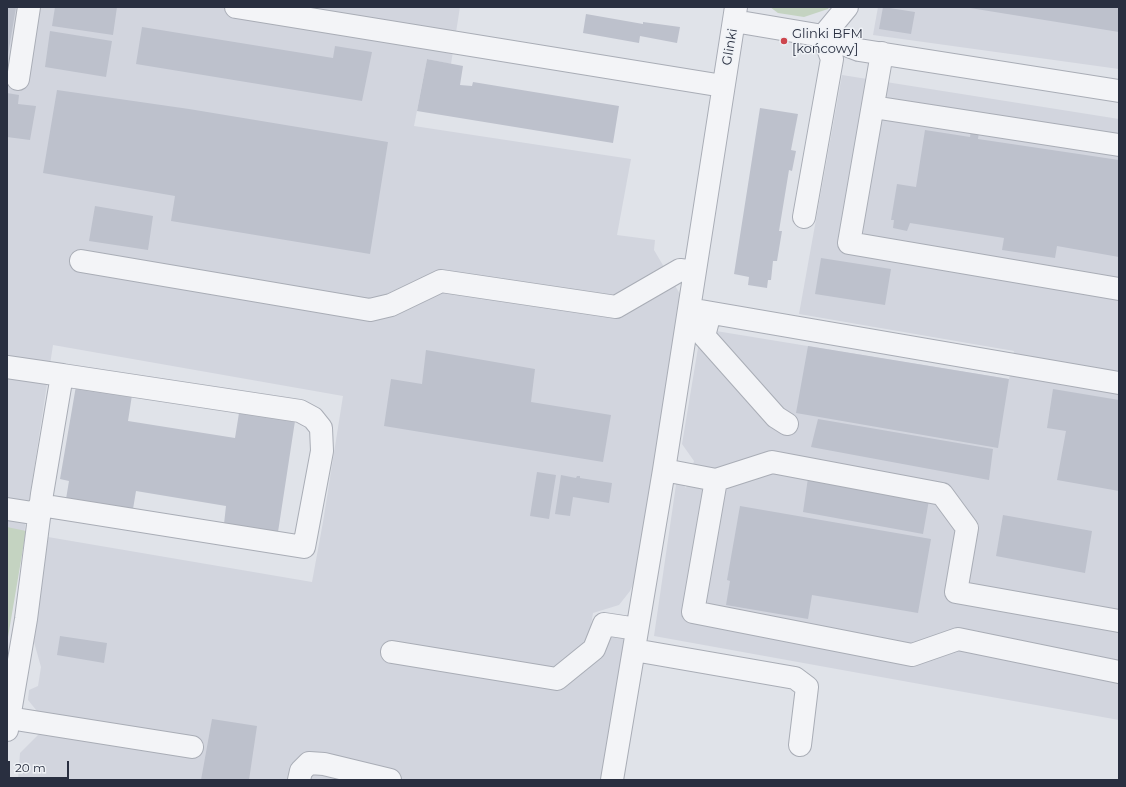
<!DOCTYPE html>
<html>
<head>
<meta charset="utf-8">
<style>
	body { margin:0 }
	#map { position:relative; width:1126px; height:787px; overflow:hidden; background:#e0e3e9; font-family:Montserrat,sans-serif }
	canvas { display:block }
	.frame { position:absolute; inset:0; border:8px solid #292f40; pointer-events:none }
	.scale { position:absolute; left:8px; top:761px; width:61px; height:18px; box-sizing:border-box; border:2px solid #292f40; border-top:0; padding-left:5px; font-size:12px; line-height:14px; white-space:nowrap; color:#292f40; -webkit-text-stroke:3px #eff2f6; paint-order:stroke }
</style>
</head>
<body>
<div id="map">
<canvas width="1126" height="787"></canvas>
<div class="frame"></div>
<div class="scale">20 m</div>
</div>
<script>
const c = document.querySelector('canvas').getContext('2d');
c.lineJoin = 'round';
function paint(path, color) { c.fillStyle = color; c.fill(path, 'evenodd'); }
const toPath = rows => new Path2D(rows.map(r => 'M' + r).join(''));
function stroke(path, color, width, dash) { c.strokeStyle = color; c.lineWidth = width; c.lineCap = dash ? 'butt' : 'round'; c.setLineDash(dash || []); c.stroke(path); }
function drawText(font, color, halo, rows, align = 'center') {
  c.font = font + ' Montserrat,sans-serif'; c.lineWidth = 3; c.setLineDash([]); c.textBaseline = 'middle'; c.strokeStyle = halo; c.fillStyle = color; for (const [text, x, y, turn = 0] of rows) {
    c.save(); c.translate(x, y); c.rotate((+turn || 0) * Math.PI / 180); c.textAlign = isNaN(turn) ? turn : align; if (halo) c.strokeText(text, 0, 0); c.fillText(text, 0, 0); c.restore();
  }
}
paint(toPath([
	[7,7,460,7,451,64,427,59,414,126,631,159,617,235,655,240,654,250,680,294,638,574,630,591,619,605,593,613,590,631,625,637,601,780,18,780,20,753,39,734,41,716,28,700,29,690,38,686,41,667,34,642,48,537,312,582,323,522,343,396,53,345,24,534,7,531],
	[878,7,1119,7,1119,69,873,35],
	[842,75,1119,119,1119,720,654,636,677,478,686,488,694,461,682,444,699,342,716,331,1009,379,1014,351,799,314]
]), '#d2d5de');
paint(toPath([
	[770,7,829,7,828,9,804,17,778,13],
	[7,527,26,531,7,643]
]), '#c4d3c1');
paint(toPath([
	[7,7,16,7,8,55,7,55],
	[55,7,117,7,113,35,52,26],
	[883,7,915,12,911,34,879,29],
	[970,7,1119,7,1119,32,970,8],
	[586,14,643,24,643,22,680,27,677,43,640,36,639,43,583,33],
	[142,27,333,58,335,46,372,52,362,101,136,64],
	[50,31,112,41,106,77,45,67],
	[427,59,463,66,460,85,472,86,473,82,619,106,613,143,417,111],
	[57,90,189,109,388,142,370,254,171,221,175,196,43,173],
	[7,93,19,95,18,104,36,106,30,140,7,137],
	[760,108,798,114,791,150,796,151,792,171,789,170,779,231,782,231,777,261,773,261,771,280,768,280,767,288,748,285,749,277,734,274],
	[925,130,970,137,971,131,979,132,978,139,1119,160,1119,257,1057,246,1055,258,1002,250,1004,238,910,223,907,231,893,228,894,220,891,220,897,184,916,187],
	[95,206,153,216,148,250,89,241],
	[821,258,891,269,885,305,815,294],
	[808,346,1009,379,998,448,796,413],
	[426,350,535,369,531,402,611,415,603,462,384,426,391,379,422,384],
	[76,386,132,395,128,421,235,438,239,413,295,421,278,532,224,524,226,506,136,491,133,509,66,499,69,481,60,479],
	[1053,389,1119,400,1119,491,1057,480,1066,431,1047,428],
	[818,419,993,449,989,480,811,447],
	[537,472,556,475,549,519,530,516],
	[561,475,576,478,577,476,580,476,580,478,612,483,609,503,573,497,570,516,555,514],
	[808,478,929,500,923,534,803,512],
	[740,506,931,539,918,613,812,595,808,619,726,605,730,581,727,580],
	[1003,515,1092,531,1085,573,996,556],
	[60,636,107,643,104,663,57,655],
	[212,719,257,726,249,780,201,780]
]), '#bdc1cc');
const minor = toPath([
	[236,7,723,86],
	[734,21,823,36,859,50,1119,91],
	[823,36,847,7],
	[882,53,849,243,1119,289],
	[18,79,29,7],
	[873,107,1119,145],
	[804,217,832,59,823,36],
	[81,261,370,310,391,305,441,281,616,307,680,270,694,272],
	[689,309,1119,383],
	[710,313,704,336,776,417,787,424],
	[7,367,62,375],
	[664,470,716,480,772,462,942,494,967,528,956,592,1119,621],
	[716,480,693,612,912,655,958,639,1119,672],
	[7,509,39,514],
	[634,650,795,678,807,687,800,745],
	[392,652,557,679,594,649,604,624,637,629],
	[9,718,192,747],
	[7,730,26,619,42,494,62,375,300,411,313,418,321,428,322,451,304,547,40,505],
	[299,780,301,771,309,763,324,764,390,780],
	[612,780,664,470,736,7]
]);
stroke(minor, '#a9adb6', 24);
stroke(minor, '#f3f4f7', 22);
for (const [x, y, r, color] of [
	[784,41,4,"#cd464e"]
]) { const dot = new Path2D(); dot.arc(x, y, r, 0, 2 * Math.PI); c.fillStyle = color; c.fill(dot); stroke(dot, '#eff2f6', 1.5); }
drawText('13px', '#292f40', '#eff2f6', [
	["Glinki BFM",792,34],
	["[końcowy]",792,49]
], 'left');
drawText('13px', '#292f40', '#eff2f6', [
	["Glinki",730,47,-80]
]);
</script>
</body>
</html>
